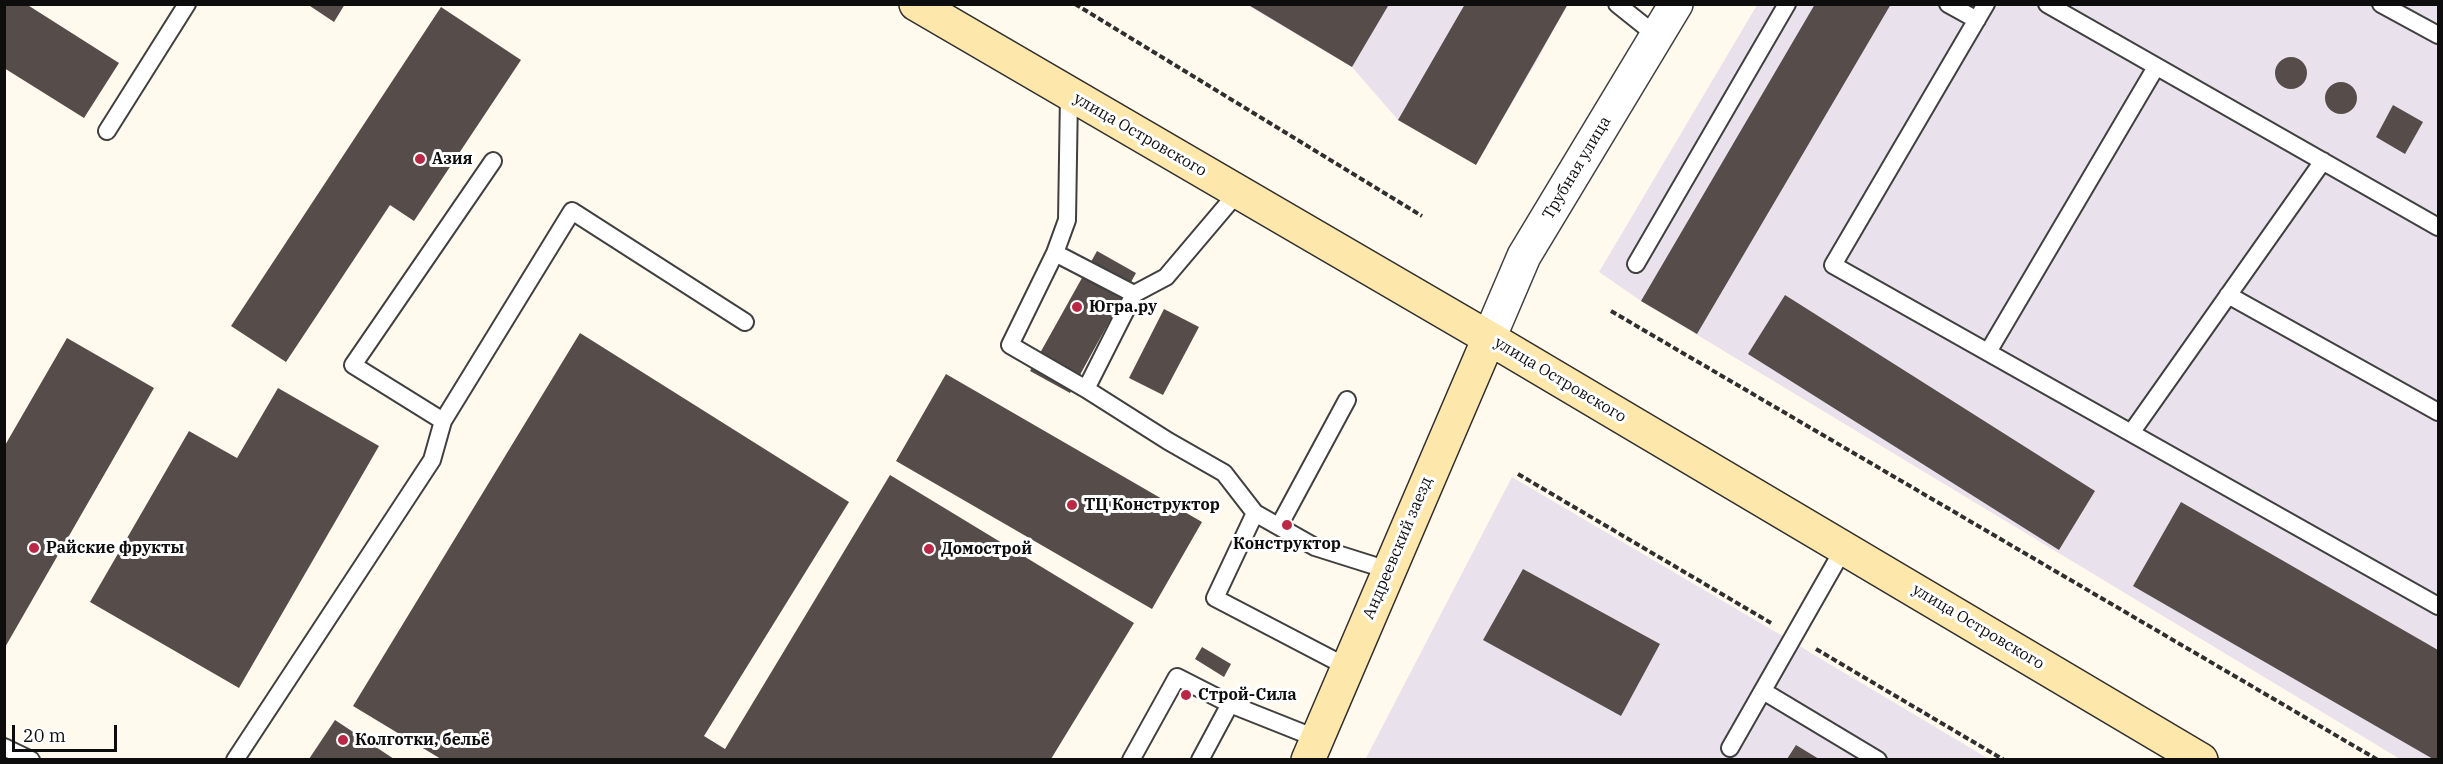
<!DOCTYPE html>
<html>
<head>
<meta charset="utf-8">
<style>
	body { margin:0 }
	#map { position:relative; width:2443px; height:764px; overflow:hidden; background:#fff9ee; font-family:"IBM Plex Serif",serif }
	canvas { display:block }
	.frame { position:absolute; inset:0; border:6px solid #0d0d0d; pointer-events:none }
	.scale { position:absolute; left:12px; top:725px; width:105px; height:27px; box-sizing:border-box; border:3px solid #0d0d0d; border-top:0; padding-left:8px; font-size:18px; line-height:21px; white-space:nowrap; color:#0d0d0d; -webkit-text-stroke:4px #fff; paint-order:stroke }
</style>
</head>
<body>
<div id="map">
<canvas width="2443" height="764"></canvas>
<div class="frame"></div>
<div class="scale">20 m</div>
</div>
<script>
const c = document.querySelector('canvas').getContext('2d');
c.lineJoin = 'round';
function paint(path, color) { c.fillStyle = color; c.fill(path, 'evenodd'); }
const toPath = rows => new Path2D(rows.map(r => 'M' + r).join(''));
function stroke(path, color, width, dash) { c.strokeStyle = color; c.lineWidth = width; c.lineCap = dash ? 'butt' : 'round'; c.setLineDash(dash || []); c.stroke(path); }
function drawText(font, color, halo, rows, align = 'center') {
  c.font = font + ' "IBM Plex Serif",serif'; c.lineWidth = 6; c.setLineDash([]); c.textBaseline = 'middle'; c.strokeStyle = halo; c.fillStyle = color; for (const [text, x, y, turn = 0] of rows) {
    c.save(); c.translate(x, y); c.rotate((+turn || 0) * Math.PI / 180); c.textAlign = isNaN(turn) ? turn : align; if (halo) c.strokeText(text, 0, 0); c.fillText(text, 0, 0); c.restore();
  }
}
paint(toPath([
	[1247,5,1566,5,1538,59,1491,138,1398,120,1352,67],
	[1757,5,2438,5,2438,759,2400,759,1641,301,1599,272],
	[1512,477,1791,641,1989,759,1365,760]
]), '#e9e2ec');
paint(toPath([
	[4,4,26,4,119,63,84,118,4,68],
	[307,4,345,4,334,22],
	[1247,4,1385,4,1388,6,1352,67],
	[1465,4,1568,4,1476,165,1398,120],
	[1815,4,1891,4,1697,334,1641,301],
	[441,7,521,60,414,221,390,205,286,362,231,326],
	'2275 73a16 16 0 1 1 32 0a16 16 0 1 1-32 0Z',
	'2325 98a16 16 0 1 1 32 0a16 16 0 1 1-32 0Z',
	[2393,105,2423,122,2405,154,2376,137],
	[1097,251,1136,273,1070,393,1030,371],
	[1785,295,2095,491,2059,550,1748,354],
	[1164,309,1199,327,1163,395,1129,378],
	[580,333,849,502,704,736,725,749,890,475,1134,623,1051,759,441,759,353,706],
	[67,338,154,388,4,649,4,447],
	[946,374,1202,522,1152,609,896,461],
	[278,388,379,446,239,688,90,602,189,431,237,458],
	[2181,502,2438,650,2438,759,2433,759,2133,586],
	[1523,569,1660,644,1621,716,1483,640],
	[1202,647,1231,664,1224,677,1195,659],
	[335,720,394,759,309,759],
	[1796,745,1819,759,1787,759]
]), '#564d4a');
const lane = toPath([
	[1617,4,1657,36],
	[1948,4,1977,20],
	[1986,4,1833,265,2438,606],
	[2047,4,2438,227],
	[2381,4,2438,35],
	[1069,95,1067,220,1055,253,1010,345,1086,389,1134,294,1166,277,1238,192],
	[107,131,187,4],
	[1055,253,1134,294],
	[1636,264,1787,4],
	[2228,295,2438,412],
	[1988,352,2156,67],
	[1086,389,1168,441,1224,473,1255,513,1315,547,1388,570],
	[443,421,353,365,493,161],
	[2131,433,2323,161],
	[1255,513,1215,598,1349,668],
	[1279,526,1347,400],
	[1763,691,1878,760],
	[4,747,31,760],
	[1730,748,1844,548],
	[235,760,432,460,443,421,572,211,745,322],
	[1131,760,1177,677,1230,704,1318,739],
	[1200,760,1230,704]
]);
const street = toPath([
	[1489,338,1524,256,1676,4]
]);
const secondary = toPath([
	[916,4,1489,338,2201,760],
	[1308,760,1489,338]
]);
stroke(lane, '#404040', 20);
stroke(street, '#404040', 36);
stroke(secondary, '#2f2f2f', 36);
stroke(toPath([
	[1075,4,1422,216],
	[1611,311,2378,760],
	[1518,474,1771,623],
	[1816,649,2004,760]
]), '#2f2f2f', 4, [6, 3]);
stroke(lane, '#fff', 16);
stroke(street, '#fff', 33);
stroke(secondary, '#fde7aa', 33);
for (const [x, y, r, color] of [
	[420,159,6,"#ba2845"],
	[1077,307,6,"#ba2845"],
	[1072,505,6,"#ba2845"],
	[1287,525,6,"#ba2845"],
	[34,548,6,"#ba2845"],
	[929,549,6,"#ba2845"],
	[1186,695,6,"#ba2845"],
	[343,740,6,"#ba2845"]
]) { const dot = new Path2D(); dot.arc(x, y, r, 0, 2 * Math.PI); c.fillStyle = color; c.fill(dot); stroke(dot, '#fff', 2); }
drawText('16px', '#0d0d0d', '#fff', [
	["улица Островского",1140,135,30],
	["Трубная улица",1577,168,-59],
	["улица Островского",1560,380,31],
	["Андреевский заезд",1398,548,-67],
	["улица Островского",1978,627,31]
]);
drawText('bold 16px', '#0d0d0d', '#fff', [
	["Азия",432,159],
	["Югра.ру",1089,307],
	["ТЦ Конструктор",1084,505],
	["Конструктор",1287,544,"center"],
	["Райские фрукты",46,548],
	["Домострой",941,549],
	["Строй-Сила",1198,695],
	["Колготки, бельё",355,740]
], 'left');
</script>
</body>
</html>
